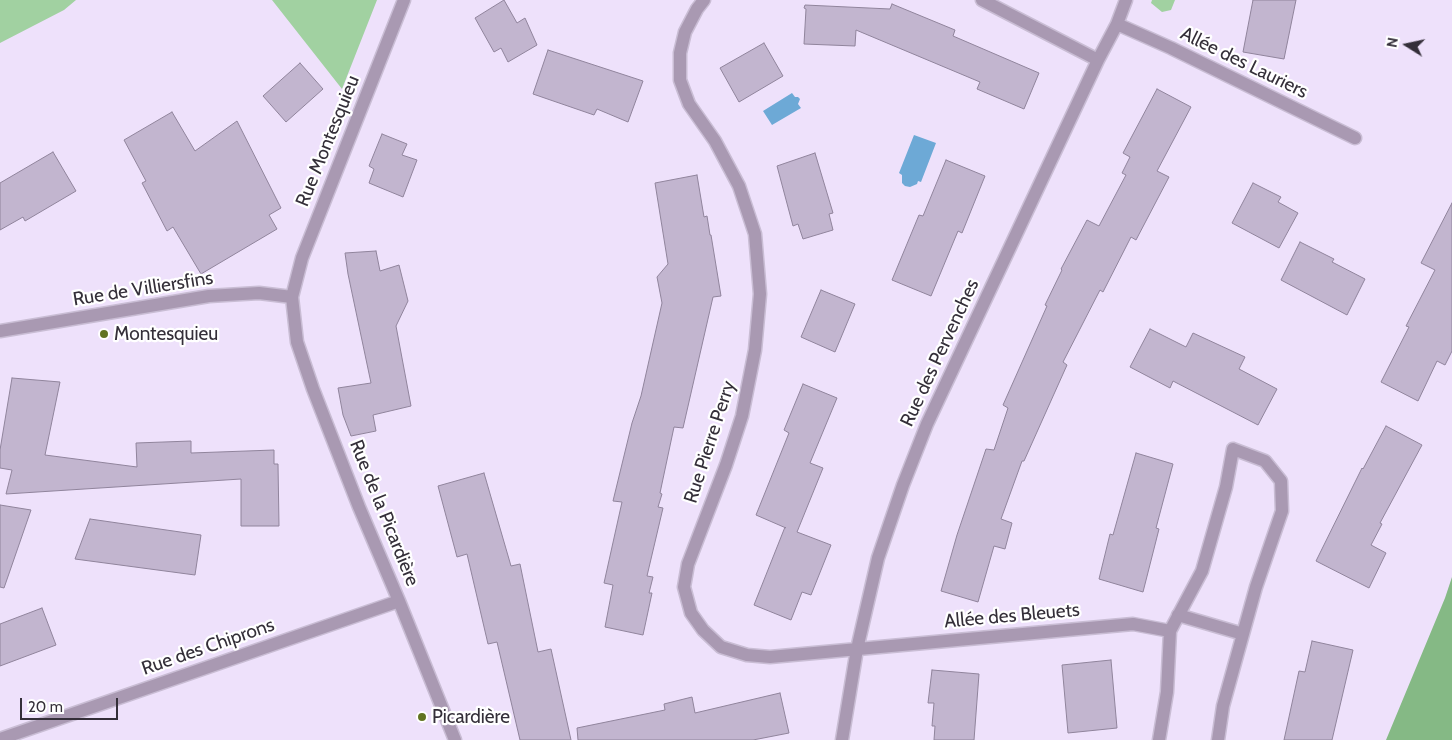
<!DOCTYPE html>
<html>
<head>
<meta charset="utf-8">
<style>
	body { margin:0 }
	#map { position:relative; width:1452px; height:740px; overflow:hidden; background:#eee1fb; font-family:Cabin,sans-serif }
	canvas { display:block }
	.north { position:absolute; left:1382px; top:20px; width:50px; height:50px; -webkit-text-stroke:4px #fff; paint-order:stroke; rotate:280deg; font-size:14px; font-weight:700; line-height:20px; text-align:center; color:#342f39 }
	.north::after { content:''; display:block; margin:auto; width:18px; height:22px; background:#342f39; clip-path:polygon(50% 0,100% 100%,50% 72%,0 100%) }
	.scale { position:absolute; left:20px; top:698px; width:98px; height:22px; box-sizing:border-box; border:2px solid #342f39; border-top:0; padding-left:6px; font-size:15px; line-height:18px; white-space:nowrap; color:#342f39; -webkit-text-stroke:4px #fff; paint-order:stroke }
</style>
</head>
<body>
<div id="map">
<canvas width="1452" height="740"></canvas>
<div class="north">N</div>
<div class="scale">20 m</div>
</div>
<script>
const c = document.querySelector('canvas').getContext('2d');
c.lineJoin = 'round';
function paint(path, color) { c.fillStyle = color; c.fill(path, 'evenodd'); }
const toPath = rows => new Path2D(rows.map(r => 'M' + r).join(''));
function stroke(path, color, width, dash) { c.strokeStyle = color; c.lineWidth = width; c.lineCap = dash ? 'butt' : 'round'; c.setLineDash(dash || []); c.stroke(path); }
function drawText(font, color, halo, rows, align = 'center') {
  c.font = font + ' Cabin,sans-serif'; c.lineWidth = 4.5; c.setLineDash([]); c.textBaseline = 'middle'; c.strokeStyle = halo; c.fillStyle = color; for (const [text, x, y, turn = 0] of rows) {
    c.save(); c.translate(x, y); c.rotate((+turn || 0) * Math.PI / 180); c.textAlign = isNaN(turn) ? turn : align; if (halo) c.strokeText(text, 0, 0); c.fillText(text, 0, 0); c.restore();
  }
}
paint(toPath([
	[0,0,76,0,64,10,0,43],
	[272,0,377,0,342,89],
	[1152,0,1175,0,1171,10,1162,12,1151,3]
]), '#a1d1a1');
paint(toPath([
	[1452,577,1452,740,1386,740,1445,598]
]), '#85b985');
paint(toPath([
	[792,93,795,97,798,97,800,99,798,104,801,108,772,125,763,111],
	[914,135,936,143,921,182,918,181,917,184,910,187,905,186,902,183,902,175,899,173]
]), '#6da9d6');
const building = toPath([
	[504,0,517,23,525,18,537,45,508,62,501,48,494,52,475,18,504,0],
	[1253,0,1296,0,1284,59,1243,52,1253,0],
	[892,4,955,30,953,36,1039,73,1024,109,977,89,980,82,856,30,855,46,804,44,806,9,804,8,805,5,890,9,892,4],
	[764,43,783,76,739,102,720,68,764,43],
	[548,50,643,81,628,122,597,109,594,115,533,94,548,50],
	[300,63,323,89,286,122,263,96,300,63],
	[1157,89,1191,107,1157,171,1169,177,1136,240,1131,237,1103,292,1100,290,1063,362,1067,365,1024,461,1022,461,1001,519,1012,523,1005,549,994,546,978,602,941,591,957,535,986,449,994,450,1008,408,1003,405,1047,306,1045,305,1062,270,1061,269,1087,220,1099,226,1126,175,1122,173,1130,157,1123,153,1157,89],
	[172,112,195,151,237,121,281,208,269,215,277,229,201,274,173,227,167,231,142,183,146,181,124,140,172,112],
	[382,134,407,144,402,155,417,160,403,197,369,183,374,169,369,166,382,134],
	[53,152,76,191,25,221,23,217,0,230,0,183,53,152],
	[815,153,833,213,829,214,833,230,803,239,798,224,793,226,777,166,815,153],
	[946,160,985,176,962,233,958,231,931,296,892,280,919,215,923,216,946,160],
	[697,175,704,217,707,216,710,235,711,235,721,296,713,297,683,428,674,427,660,493,662,494,658,507,663,508,647,576,653,577,649,593,652,593,643,635,605,627,613,585,604,583,622,502,613,501,632,423,641,396,662,303,657,277,668,264,655,183,697,175],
	[1253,183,1281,197,1278,202,1298,213,1279,248,1232,223,1253,183],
	[1452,203,1452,351,1445,365,1437,361,1418,401,1381,382,1409,327,1406,326,1435,270,1421,263,1452,203],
	[1300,242,1334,259,1332,262,1365,279,1347,315,1281,280,1300,242],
	[376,251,380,271,399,265,408,301,396,326,411,406,373,415,376,431,351,436,343,415,338,388,371,383,348,274,345,253,376,251],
	[821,290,855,304,835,352,801,337,821,290],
	[1150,329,1186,347,1193,333,1245,357,1239,369,1277,389,1258,425,1173,381,1170,388,1130,367,1150,329],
	[12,378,60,382,45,455,137,467,136,443,191,441,191,453,274,450,274,464,278,464,279,526,241,526,241,479,6,494,12,470,0,468,0,450,12,378],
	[803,384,837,398,810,463,823,468,797,532,831,545,811,595,802,592,791,620,754,605,785,527,786,528,756,515,789,433,784,430,803,384],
	[1386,426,1422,445,1380,523,1382,524,1371,545,1386,553,1369,588,1316,561,1362,468,1363,469,1386,426],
	[1136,453,1173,464,1156,528,1159,529,1143,592,1099,579,1110,534,1113,535,1136,453],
	[484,473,511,566,520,564,538,652,551,649,571,740,520,740,497,642,488,644,467,554,457,557,438,486,484,473],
	[0,505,31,510,4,588,0,587,0,505],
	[90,519,201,535,195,575,75,559,90,519],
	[42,608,56,645,0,666,0,624,42,608],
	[1312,641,1353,650,1332,740,1284,740,1299,671,1305,672,1312,641],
	[1111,660,1117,728,1068,733,1062,665,1111,660],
	[932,670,979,674,974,740,934,740,935,726,932,726,934,703,928,703,932,670],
	[780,693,789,733,753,740,578,740,577,728,665,710,664,704,692,697,695,713,780,693]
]);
paint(building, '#c2b5cf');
stroke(building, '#90849c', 1);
const minor = toPath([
	[404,0,302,258,292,297,297,342,313,389,359,507,399,601,455,740],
	[704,0,697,9,685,32,680,53,680,80,689,104,715,141,739,186,755,234,760,294,755,350,742,416,726,465,688,564,684,587,691,613,703,630,721,647,747,655,770,657,1133,624,1170,631],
	[982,0,1098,60],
	[1117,24,1171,48,1355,138],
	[0,331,209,296,259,293,292,297],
	[1178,615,1243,634],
	[0,739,399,601],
	[842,740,857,649,878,558,903,485,927,424,1098,60,1117,24,1126,0],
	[1159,740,1167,692,1170,631,1202,571,1226,487,1233,449,1265,461,1281,481,1282,511,1256,587,1223,706,1218,740]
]);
stroke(minor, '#c9bdd4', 15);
stroke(minor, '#a999b2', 12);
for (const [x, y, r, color] of [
	[104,334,5,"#617321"],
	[422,717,5,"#617321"]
]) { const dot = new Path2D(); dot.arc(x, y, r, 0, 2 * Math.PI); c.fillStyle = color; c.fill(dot); stroke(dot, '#fff', 2); }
drawText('19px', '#342f39', '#fff', [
	["Allée des Lauriers",1244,63,26],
	["Rue Montesquieu",328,141,-68],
	["Rue de Villiersfins",143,289,-9],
	["Rue des Pervenches",940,353,-65],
	["Rue Pierre Perry",710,442,-72],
	["Rue de la Picardière",384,513,68],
	["Allée des Bleuets",1012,616,-5],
	["Rue des Chiprons",208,647,-19]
]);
drawText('19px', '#342f39', '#fff', [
	["Montesquieu",114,334],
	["Picardière",432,717]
], 'left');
</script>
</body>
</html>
